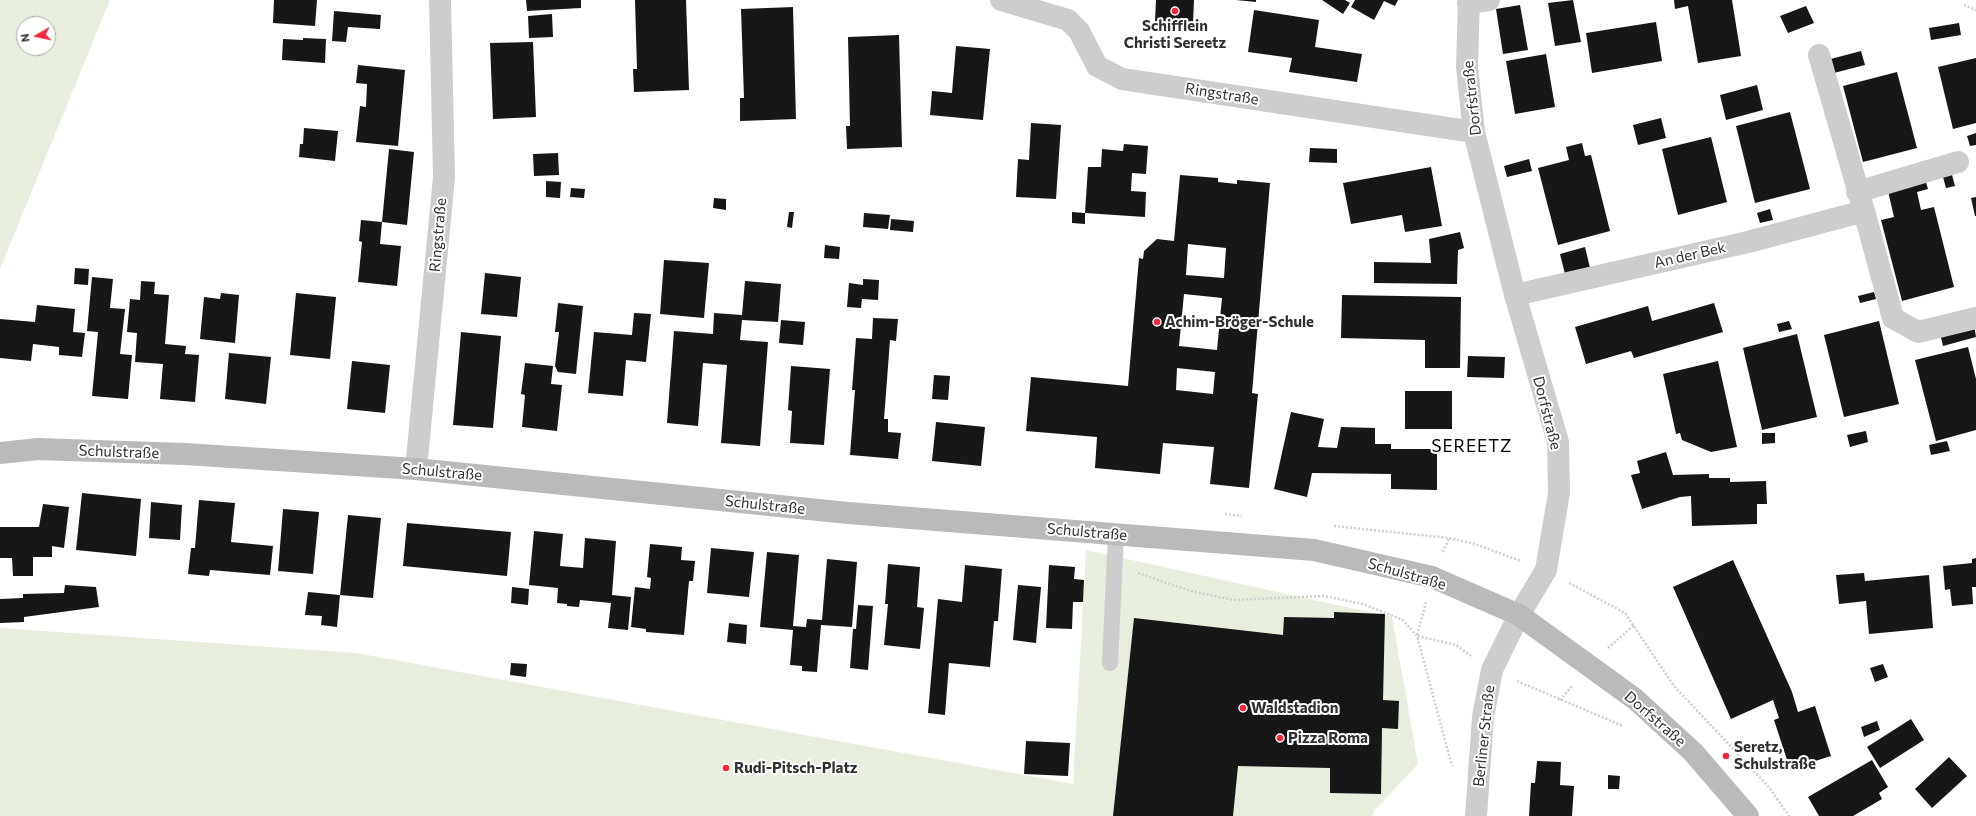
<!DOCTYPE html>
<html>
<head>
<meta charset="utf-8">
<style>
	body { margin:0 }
	#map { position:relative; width:1976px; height:816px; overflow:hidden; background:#fff; font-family:Commissioner,sans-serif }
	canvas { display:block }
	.north { position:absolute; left:16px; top:16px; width:40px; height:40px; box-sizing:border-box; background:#fff; border:1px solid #acacac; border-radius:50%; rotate:261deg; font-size:11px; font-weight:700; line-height:16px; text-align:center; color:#303030 }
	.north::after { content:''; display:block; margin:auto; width:14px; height:18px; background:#f1283e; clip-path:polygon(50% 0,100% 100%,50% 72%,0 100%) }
</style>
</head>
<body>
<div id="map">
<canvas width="1976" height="816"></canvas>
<div class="north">N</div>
</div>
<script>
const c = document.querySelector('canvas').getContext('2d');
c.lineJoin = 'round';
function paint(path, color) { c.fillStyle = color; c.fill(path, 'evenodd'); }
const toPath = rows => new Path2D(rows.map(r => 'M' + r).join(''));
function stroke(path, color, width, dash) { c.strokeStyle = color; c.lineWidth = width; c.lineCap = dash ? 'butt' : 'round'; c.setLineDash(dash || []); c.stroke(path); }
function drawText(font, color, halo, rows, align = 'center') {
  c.font = font + ' Commissioner,sans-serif'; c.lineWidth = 4; c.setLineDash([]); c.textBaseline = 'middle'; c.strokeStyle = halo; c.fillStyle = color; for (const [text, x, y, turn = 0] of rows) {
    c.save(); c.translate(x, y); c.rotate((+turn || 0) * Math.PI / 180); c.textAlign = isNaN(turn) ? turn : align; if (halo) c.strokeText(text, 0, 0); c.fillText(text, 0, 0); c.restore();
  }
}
paint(toPath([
	[0,0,110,0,0,269],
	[24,24,48,24,48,48,24,48],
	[1086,550,1392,617,1418,764,1374,811,1373,816,0,816,0,628,356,653,1073,784]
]), '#e7eedd');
paint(toPath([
	[274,0,317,0,315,26,273,23],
	[526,0,581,0,581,8,527,11],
	[635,0,686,0,689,90,634,92,633,69,637,69],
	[1156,0,1194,0,1193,24,1155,21],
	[1236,0,1256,0,1256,2],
	[1322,0,1345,0,1350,3,1343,14],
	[1355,0,1398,0,1395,6,1384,1,1374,20,1351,7],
	[1573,0,1581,42,1555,46,1548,3],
	[1674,0,1732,0,1741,56,1698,63,1688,6,1675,9],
	[1520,5,1528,50,1503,54,1496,9],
	[1806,6,1814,23,1788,33,1780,16],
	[793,7,796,119,740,121,740,98,744,98,741,9],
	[1254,10,1319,20,1315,47,1362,54,1357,82,1289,72,1292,58,1248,52],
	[334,11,381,15,380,29,348,27,346,42,332,41],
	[552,14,553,37,529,38,528,16],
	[1656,22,1662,61,1592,73,1586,33],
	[1959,23,1961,35,1931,40,1929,28],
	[899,35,902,147,847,149,846,126,850,126,848,37],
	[303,38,326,39,325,63,282,60,283,39,303,40],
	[533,42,536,117,493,119,490,43],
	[956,46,990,49,983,120,930,115,932,91,952,93],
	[1861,51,1865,65,1830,74,1827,60],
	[1546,54,1555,107,1515,114,1506,61],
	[1976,58,1976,123,1953,129,1938,67],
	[358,65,405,70,398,146,356,142,360,106,366,107,367,84,356,83],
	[1897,72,1917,148,1863,162,1843,86],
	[1757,85,1763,110,1726,120,1720,95],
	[1790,112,1810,189,1755,203,1736,126],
	[1661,118,1666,138,1638,145,1633,125],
	[1031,123,1061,125,1056,199,1016,197,1018,159,1029,160],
	[304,128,338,131,335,161,299,157,300,144,303,144],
	[1976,133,1976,145,1970,146,1967,136],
	[1711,137,1727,202,1678,215,1662,149],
	[1582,143,1585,156,1591,155,1610,231,1558,245,1538,168,1569,160,1566,147],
	[1124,144,1148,146,1146,174,1132,173,1131,191,1146,192,1145,217,1085,213,1088,167,1101,167,1102,149,1123,151],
	[1310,148,1337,149,1337,163,1309,162],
	[389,149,414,152,407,225,382,222],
	[558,153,559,175,534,176,533,154],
	[1529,159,1532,171,1507,177,1504,166],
	[1431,167,1442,226,1405,232,1402,215,1351,224,1343,183],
	[1180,175,1218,178,1218,182,1237,184,1237,180,1270,183,1252,393,1258,394,1249,488,1210,484,1214,447,1163,443,1160,474,1095,468,1097,437,1026,431,1031,377,1128,386,1139,258,1143,259,1144,251,1157,239,1174,241],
	[1188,244,1226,248,1224,278,1186,275],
	[1184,294,1222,298,1217,350,1179,346],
	[1177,368,1215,372,1213,394,1176,390],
	[1952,175,1955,186,1946,188,1943,177],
	[1925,179,1928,189,1917,192,1921,210,1934,207,1954,287,1902,301,1881,220,1894,217,1888,191],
	[546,181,561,182,560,198,546,197],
	[571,188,585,189,584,198,570,197],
	[1976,197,1976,216,1975,216,1971,198],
	[714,198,726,199,726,210,713,208],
	[1770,209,1773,220,1760,223,1757,213],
	[789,212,794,212,792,228,787,227],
	[1072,212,1085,213,1085,224,1072,223],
	[864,213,890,215,888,229,863,227],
	[891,219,914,221,913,232,890,230],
	[361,220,382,222,380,244,401,246,397,286,358,282,362,242,359,241],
	[1460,232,1464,248,1458,250,1457,284,1374,283,1374,262,1431,263,1429,239],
	[825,245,840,247,839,259,824,258],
	[1585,247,1590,268,1565,274,1560,254],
	[664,260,709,263,704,318,660,314],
	[75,268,89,269,88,285,74,284],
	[485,273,521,277,517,317,481,314],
	[92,277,113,279,110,308,125,309,120,354,132,355,128,399,92,396,98,332,87,331],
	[863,279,879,280,878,300,862,299,861,308,847,307,849,283,863,285],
	[141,281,155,282,154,294,169,295,165,344,186,346,185,354,199,355,195,402,160,399,163,364,135,362,137,333,127,332,130,299,140,300],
	[745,281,781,284,778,322,742,320,740,340,768,342,760,446,721,443,727,365,703,363,698,426,667,423,674,331,713,334,714,313,742,315],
	[1874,292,1876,299,1860,303,1858,296],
	[221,293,239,295,235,343,200,339,204,297,220,299],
	[296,293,336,297,330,359,290,355],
	[1342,295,1461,297,1460,368,1425,368,1425,340,1341,338],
	[558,303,583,306,576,374,558,372,555,366,559,332,555,332],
	[1714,303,1723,332,1634,358,1631,351,1586,364,1575,327,1648,306,1652,321],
	[37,305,75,309,73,332,85,333,82,357,59,355,59,347,33,344,31,361,0,358,0,319,35,322],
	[634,313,651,314,646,362,626,360,623,396,588,393,594,332,632,335],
	[873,318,898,319,896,341,890,340,884,419,888,419,888,432,901,433,898,459,850,455,855,390,852,390,856,338,872,339],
	[781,320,805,322,803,345,779,343],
	[1789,321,1792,329,1779,332,1777,324],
	[1879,321,1899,404,1844,417,1824,335],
	[1974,325,1976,337,1943,346,1940,333],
	[461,332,501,336,493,428,453,425],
	[1797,334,1817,417,1762,430,1743,348],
	[1968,347,1976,379,1976,430,1936,441,1915,360],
	[229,353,271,357,266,404,225,399],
	[1468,356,1505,357,1504,378,1467,377],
	[352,361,390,365,385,413,347,409],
	[1718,361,1737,447,1711,452,1682,440,1680,433,1676,434,1663,374],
	[525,363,553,366,551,384,562,385,557,431,522,427,525,395,521,394],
	[791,366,830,369,824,445,790,443,792,411,788,410],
	[934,375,950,376,948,400,932,399],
	[1405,391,1452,391,1452,429,1405,429],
	[1291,412,1324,419,1318,447,1337,448,1341,427,1375,428,1375,444,1391,444,1391,449,1437,449,1437,490,1391,489,1391,474,1312,473,1307,497,1274,489],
	[936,422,985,427,981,466,932,461],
	[1866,431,1868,442,1850,447,1847,435],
	[1762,433,1775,433,1775,443,1762,444],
	[1947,441,1950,451,1931,455,1929,445],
	[1666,452,1673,475,1709,474,1709,478,1730,478,1730,482,1766,481,1767,504,1757,504,1757,524,1692,526,1691,496,1680,497,1642,509,1631,475,1640,473,1637,461],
	[82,493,141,499,136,556,76,550],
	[199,500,235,503,231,542,273,546,270,575,210,570,209,576,188,574,191,548,195,548],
	[151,502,182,505,180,540,149,538],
	[43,504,69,507,64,548,52,546,52,557,33,557,33,576,13,576,12,558,0,558,0,527,39,527],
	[283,509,319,512,313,574,278,571],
	[348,515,381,518,373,598,340,595],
	[407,523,511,532,507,576,403,566],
	[534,531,563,534,560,566,583,568,585,538,616,541,612,595,631,597,628,630,608,628,611,603,580,600,579,607,567,606,567,604,557,603,558,588,529,585],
	[650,544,682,547,681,560,695,561,693,581,689,581,684,635,646,632,646,629,631,627,635,587,650,589,651,578,647,577],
	[711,548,754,552,749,597,707,593],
	[767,552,799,555,793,626,806,627,807,619,822,620,827,559,857,562,852,627,821,625,817,672,802,671,802,666,790,665,793,630,760,627],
	[1976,558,1976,587,1972,587,1973,604,1952,606,1950,589,1945,590,1943,566,1972,563,1972,559],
	[1733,560,1792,692,1798,712,1815,706,1831,756,1790,769,1774,720,1779,718,1773,700,1731,719,1673,587],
	[888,564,920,567,917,607,924,608,920,649,884,645,888,604,885,604],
	[965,565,1002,569,998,621,994,621,990,667,949,663,945,715,928,713,938,599,962,602],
	[1049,565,1075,567,1074,579,1084,580,1083,602,1073,602,1072,629,1046,628],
	[1864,573,1865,581,1929,575,1933,628,1869,634,1866,601,1839,604,1836,575],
	[65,585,96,587,99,607,24,617,24,622,0,623,0,599,23,598,23,594,64,593],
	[1018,585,1041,587,1036,643,1013,640],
	[512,587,529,589,528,605,511,603],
	[308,592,340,595,337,627,321,625,322,616,305,615],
	[858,605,873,606,868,670,850,668,853,629,856,629],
	[1334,612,1385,614,1383,700,1399,701,1398,729,1382,728,1381,794,1330,793,1330,768,1238,766,1233,816,1113,816,1134,618,1283,635,1284,617,1334,618],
	[729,623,747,625,746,644,727,642],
	[511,663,527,664,526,677,510,675],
	[1883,664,1888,677,1875,682,1870,668],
	[1911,719,1924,740,1880,768,1867,747],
	[1877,721,1880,730,1864,737,1861,727],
	[1026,741,1070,743,1068,776,1024,774],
	[1949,757,1967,776,1932,808,1915,789],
	[1872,760,1888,787,1879,793,1882,799,1853,816,1819,816,1808,797],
	[1537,761,1561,762,1560,785,1574,786,1572,816,1529,816,1531,783,1535,783],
	[1608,775,1620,776,1619,789,1608,789]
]), '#171717');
stroke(toPath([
	[1964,5,1976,10],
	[1225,514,1242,516],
	[1334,526,1449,538,1475,544,1521,561],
	[1443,552,1449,538],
	[1138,573,1191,591,1233,600,1324,596,1363,604,1403,620,1417,636,1452,766],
	[1569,583,1625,613,1674,686,1768,786,1789,816],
	[1426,602,1417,636,1456,645,1471,656],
	[1608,648,1634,625],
	[1517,681,1623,726],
	[1560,700,1573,685]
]), '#cdcdcd', 2.5, [2, 2]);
stroke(toPath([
	[1110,663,1116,534]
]), '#cdcdcd', 16);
stroke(toPath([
	[1001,0,1068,20,1079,31,1097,66,1122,79,1474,132],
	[1469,0,1467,67,1474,132,1515,295,1558,442,1559,493,1546,570,1519,615,1492,670,1483,717,1476,816],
	[1468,3,1489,0],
	[1857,192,1958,162],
	[1864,211,1893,318,1918,332,1976,318],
	[1515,295,1748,242,1864,211,1819,55],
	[416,469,444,177,440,0]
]), '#cdcdcd', 22);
stroke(toPath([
	[0,453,38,449,185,454,416,469,848,513,1314,550,1432,577,1519,615,1635,699,1693,752,1748,816]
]), '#bababa', 22);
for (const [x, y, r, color] of [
	[1175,11,4,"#f1283e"],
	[1157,322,4,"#f1283e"],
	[1243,708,4,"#f1283e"],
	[1280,738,4,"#f1283e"],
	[1726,756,4,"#f1283e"],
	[726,768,4,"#f1283e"]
]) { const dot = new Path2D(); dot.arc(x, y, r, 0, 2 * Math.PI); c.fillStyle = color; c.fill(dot); stroke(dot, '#fff', 1.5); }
drawText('bold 15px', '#303030', '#fff', [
	["Schifflein",1175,26,"center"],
	["Christi Sereetz",1175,43,"center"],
	["Achim-Bröger-Schule",1165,322],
	["Waldstadion",1251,708],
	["Pizza Roma",1288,738],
	["Seretz,",1734,747],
	["Schulstraße",1734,764],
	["Rudi-Pitsch-Platz",734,768]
], 'left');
drawText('15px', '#303030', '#fff', [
	["Ringstraße",1222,94,9],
	["Dorfstraße",1472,98,-96],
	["Ringstraße",438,235,-85],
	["An der Bek",1690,255,-13],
	["Dorfstraße",1547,413,76],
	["Schulstraße",119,452,2],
	["Schulstraße",442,472,5],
	["Schulstraße",765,505,6],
	["Schulstraße",1087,532,5],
	["Schulstraße",1407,574,16],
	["Dorfstraße",1655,719,41],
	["Berliner Straße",1484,736,-84]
]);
c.letterSpacing = '1px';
drawText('17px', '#000', '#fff', [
	["SEREETZ",1472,446]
]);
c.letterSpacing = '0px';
</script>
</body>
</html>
